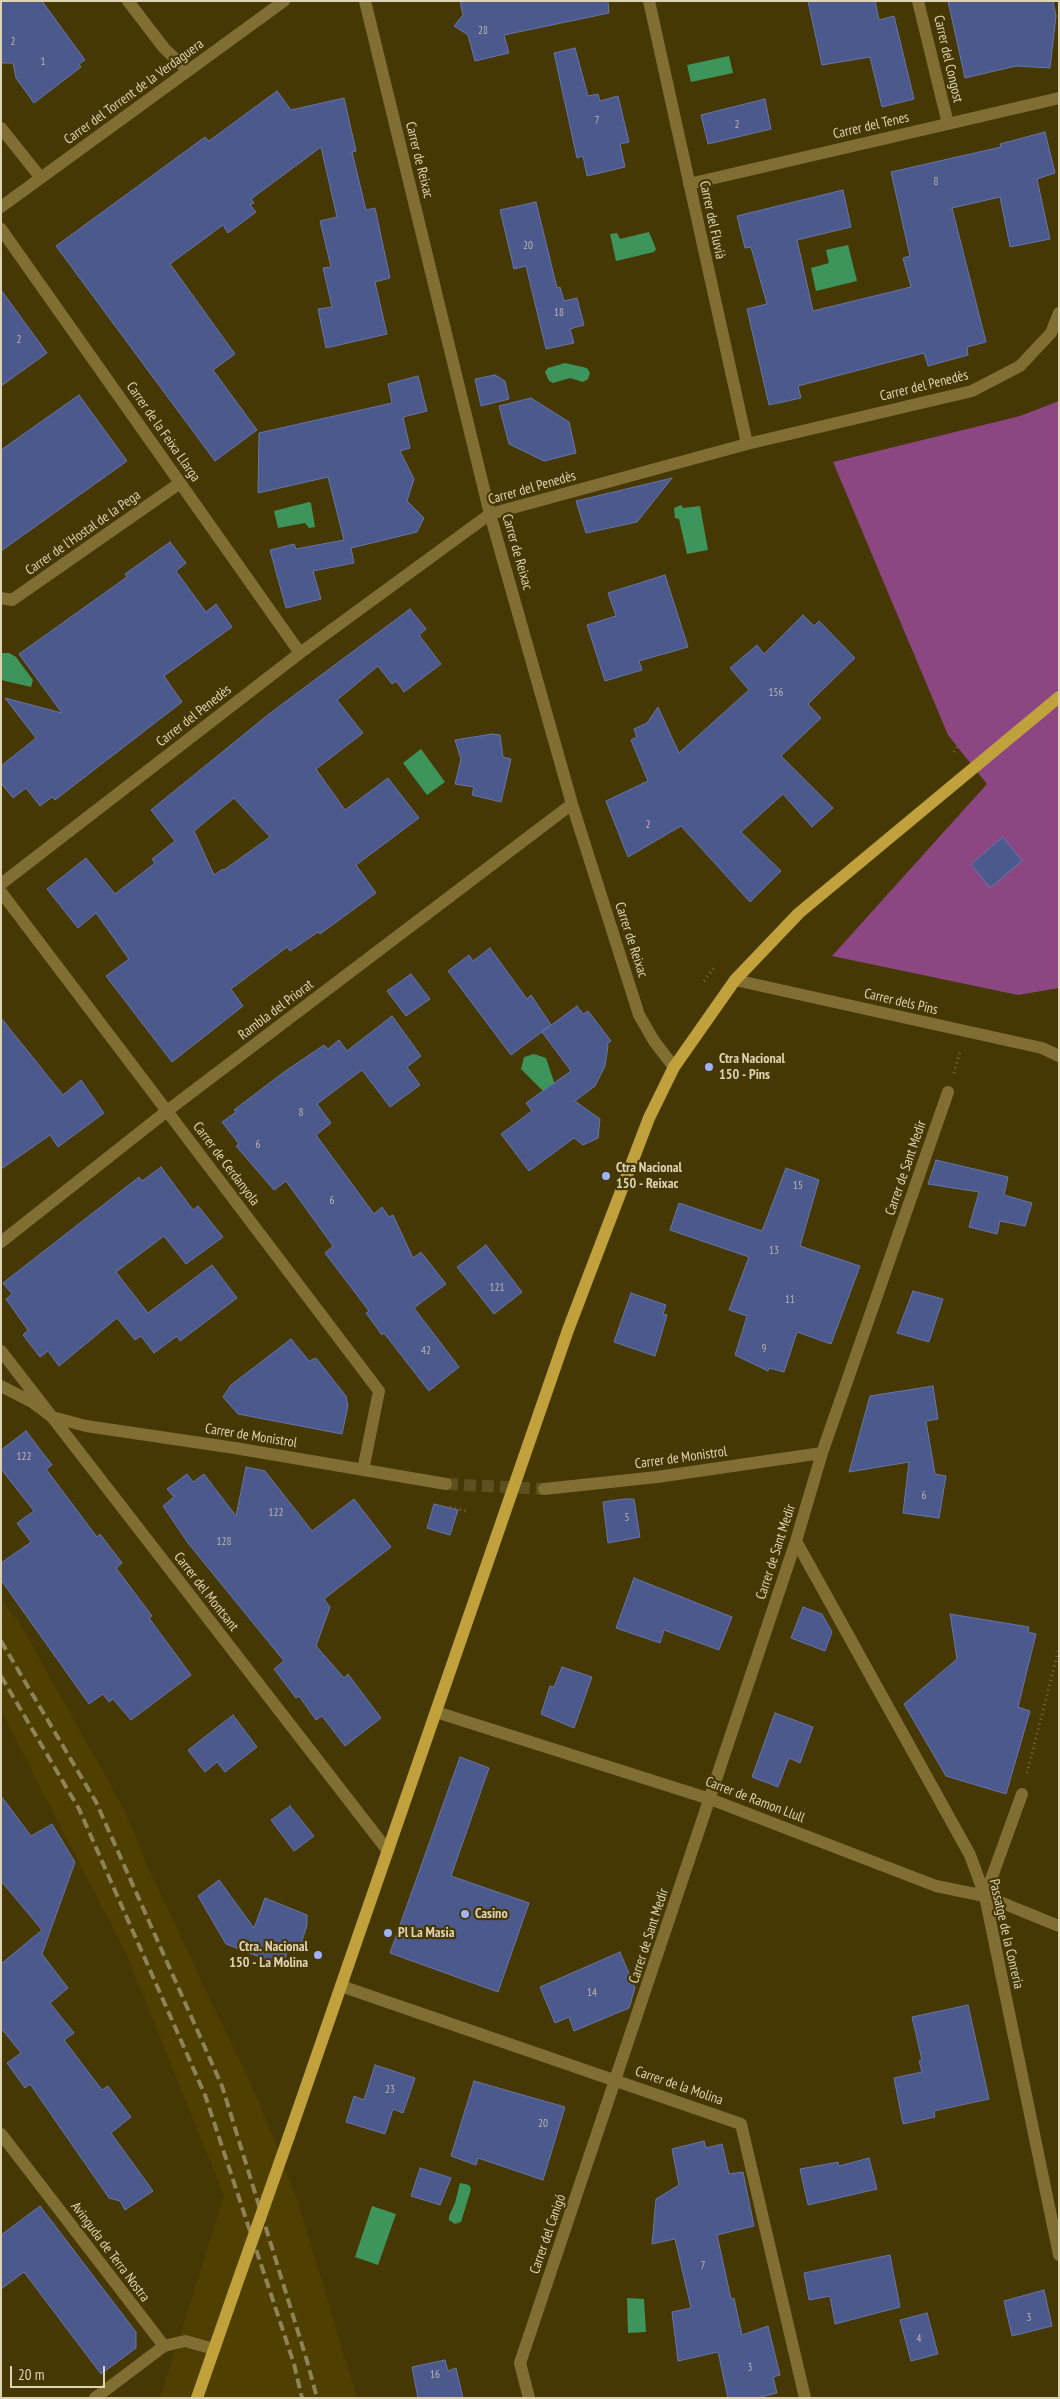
<!DOCTYPE html>
<html>
<head>
<meta charset="utf-8">
<style>
	body { margin:0 }
	#map { position:relative; width:1060px; height:2399px; overflow:hidden; background:#463804; font-family:"PT Sans Narrow",sans-serif }
	canvas { display:block }
	.frame { position:absolute; inset:0; border:2px solid #ded4b5; pointer-events:none }
	.scale { position:absolute; left:10px; top:2366px; width:95px; height:22px; box-sizing:border-box; border:2px solid #ded4b5; border-top:0; padding-left:6px; font-size:15px; line-height:18px; white-space:nowrap; color:#ded4b5; -webkit-text-stroke:4px #463804; paint-order:stroke }
</style>
</head>
<body>
<div id="map">
<canvas width="1060" height="2399"></canvas>
<div class="frame"></div>
<div class="scale">20 m</div>
</div>
<script>
const c = document.querySelector('canvas').getContext('2d');
c.lineJoin = 'round';
function paint(path, color) { c.fillStyle = color; c.fill(path, 'evenodd'); }
const toPath = rows => new Path2D(rows.map(r => 'M' + r).join(''));
function stroke(path, color, width, dash) { c.strokeStyle = color; c.lineWidth = width; c.lineCap = dash ? 'butt' : 'round'; c.setLineDash(dash || []); c.stroke(path); }
function drawText(font, color, halo, rows, align = 'center') {
  c.font = font + ' "PT Sans Narrow",sans-serif'; c.lineWidth = 4.5; c.setLineDash([]); c.textBaseline = 'middle'; c.strokeStyle = halo; c.fillStyle = color; for (const [text, x, y, turn = 0] of rows) {
    c.save(); c.translate(x, y); c.rotate((+turn || 0) * Math.PI / 180); c.textAlign = isNaN(turn) ? turn : align; if (halo) c.strokeText(text, 0, 0); c.fillText(text, 0, 0); c.restore();
  }
}
paint(toPath([
	[1,1599,19,1622,125,1811,151,1874,260,2104,298,2202,357,2398,160,2398,224,2196,128,1958,1,1710]
]), '#4f3f01');
paint(toPath([
	[1059,401,1059,988,1018,995,832,956,987,784,948,735,833,462,1020,416]
]), '#8c4783');
paint(toPath([
	[729,56,733,73,691,82,687,65],
	[649,232,656,249,654,252,616,261,610,234,617,233,620,239],
	[848,245,857,281,816,291,811,268,829,263,826,250],
	[565,363,587,368,590,373,588,379,583,382,570,378,553,383,549,381,545,372,548,368],
	[309,502,311,503,315,527,309,528,305,523,278,528,274,511],
	[681,505,683,508,700,506,708,550,687,554,679,519,675,518,674,508],
	[1,653,9,653,16,657,33,680,31,687,1,680],
	[421,749,445,782,427,795,403,763],
	[534,1054,546,1058,555,1085,546,1094,521,1069,524,1057],
	[460,2183,469,2185,471,2189,461,2222,455,2224,449,2220,449,2216,455,2203],
	[372,2206,396,2214,378,2265,355,2257],
	[627,2298,644,2299,646,2332,628,2333]
]), '#3e955b');
const building = toPath([
	[1,1,42,1,85,60,79,64,81,67,34,103,16,78,13,63,1,63,1,1],
	[460,1,608,1,609,13,504,35,509,53,475,61,468,35,454,26,463,15,460,1],
	[808,1,875,1,879,20,894,16,914,99,882,107,870,57,822,65,808,1],
	[948,1,1053,1,1056,16,1050,68,1016,66,965,78,948,1],
	[575,48,588,96,598,94,600,101,618,96,629,142,620,144,625,167,587,176,583,156,577,158,554,53,575,48],
	[277,91,291,110,344,98,356,151,352,152,366,210,375,208,390,278,375,282,387,334,326,348,318,309,332,307,323,268,331,267,320,221,337,217,321,147,251,199,254,203,250,205,256,212,228,233,223,225,170,264,235,354,213,370,257,430,215,461,56,246,205,137,209,141,277,91],
	[765,99,771,129,708,144,701,115,765,99],
	[1045,132,1055,173,1037,179,1050,239,1010,247,1000,197,952,208,986,342,967,347,968,355,928,366,924,353,798,386,801,398,769,405,747,309,767,304,751,247,745,248,737,216,843,190,851,227,797,240,813,311,911,287,903,258,910,256,891,172,1001,147,1000,144,1045,132],
	[536,202,557,288,560,287,564,301,577,298,584,325,570,329,574,343,546,349,526,266,514,269,500,210,536,202],
	[1,290,47,353,1,386,1,290],
	[495,375,505,381,509,399,481,406,475,379,495,375],
	[418,376,427,411,403,417,410,448,400,451,414,479,407,501,424,518,417,532,351,548,354,563,313,571,321,599,286,608,270,550,294,544,296,549,344,540,328,477,258,493,259,433,392,403,388,384,418,376],
	[79,395,127,461,1,551,1,450,79,395],
	[531,398,569,422,576,453,544,461,509,444,499,406,531,398],
	[672,478,637,522,586,533,576,501,672,478],
	[170,542,186,563,176,571,206,612,216,604,232,627,164,676,182,702,55,800,52,797,40,806,26,788,13,798,1,783,1,766,36,738,5,698,62,713,19,654,127,577,125,574,170,542],
	[665,575,688,647,639,661,642,670,605,681,587,625,616,616,608,593,665,575],
	[410,609,426,629,419,635,441,664,404,692,396,681,392,684,378,666,337,700,363,733,316,769,345,810,388,778,419,818,356,865,376,893,320,934,318,932,290,951,287,947,231,989,243,1006,172,1062,106,976,129,959,96,913,78,928,47,889,86,858,115,894,155,863,152,859,175,841,151,810,269,714,410,609],
	[234,798,270,837,224,870,223,869,214,875,194,831,234,798],
	[803,615,814,626,819,621,855,658,808,704,821,718,781,756,833,808,812,827,783,794,741,832,781,871,750,902,681,826,628,857,606,801,648,781,631,740,637,737,634,729,647,723,658,707,679,753,749,690,730,668,757,645,764,654,803,615],
	[492,734,500,735,503,757,511,759,501,802,472,795,474,787,455,784,461,759,455,740,492,734],
	[1003,837,1022,861,990,888,971,864,1003,837],
	[490,948,527,999,531,995,551,1025,511,1055,448,971,469,955,473,961,490,948],
	[411,974,430,999,406,1016,387,991,411,974],
	[577,1006,583,1014,588,1011,611,1041,607,1044,608,1046,605,1066,595,1086,575,1101,600,1119,598,1138,583,1145,574,1138,529,1171,501,1134,532,1111,526,1103,571,1071,542,1032,577,1006],
	[392,1016,421,1056,407,1067,420,1085,390,1107,362,1070,317,1104,331,1123,316,1135,374,1214,382,1207,389,1217,393,1215,413,1258,421,1252,446,1284,414,1308,459,1367,429,1391,384,1333,382,1335,366,1313,369,1311,325,1253,333,1246,286,1181,274,1190,236,1146,239,1144,222,1122,236,1112,234,1110,284,1072,324,1045,328,1049,339,1040,347,1051,392,1016],
	[1,1018,63,1095,81,1080,104,1113,58,1147,50,1135,1,1169,1,1018],
	[936,1160,1008,1177,1004,1195,1032,1203,1025,1226,1000,1221,997,1234,969,1227,979,1192,928,1184,936,1160],
	[161,1167,193,1210,198,1206,223,1237,186,1264,164,1236,116,1272,148,1313,212,1265,237,1298,180,1341,177,1336,154,1353,141,1336,135,1340,117,1318,59,1366,48,1351,40,1357,23,1335,28,1330,6,1299,12,1294,3,1283,139,1177,142,1181,161,1167],
	[786,1168,819,1180,800,1246,860,1266,831,1344,797,1332,784,1372,769,1368,768,1371,735,1355,747,1316,729,1310,749,1257,670,1230,679,1203,762,1231,786,1168],
	[486,1245,522,1292,494,1314,457,1267,486,1245],
	[913,1291,943,1299,929,1342,897,1333,913,1291],
	[631,1293,666,1305,663,1314,667,1315,655,1356,614,1342,631,1293],
	[291,1339,309,1361,316,1358,346,1396,348,1406,342,1434,238,1414,223,1397,231,1385,291,1339],
	[933,1386,938,1419,926,1421,935,1474,946,1476,939,1518,903,1513,909,1462,849,1472,870,1396,933,1386],
	[26,1431,52,1465,46,1469,97,1537,100,1534,122,1563,116,1568,152,1616,149,1618,191,1675,131,1720,113,1699,109,1702,103,1694,89,1704,1,1580,1,1563,31,1542,17,1523,34,1511,1,1469,1,1450,26,1431],
	[246,1467,265,1471,312,1531,354,1499,391,1547,324,1599,330,1607,316,1646,344,1678,348,1674,381,1718,345,1746,322,1716,316,1720,299,1696,296,1698,274,1669,284,1661,188,1543,163,1506,174,1497,167,1489,187,1474,193,1482,204,1474,236,1516,246,1467],
	[624,1499,634,1499,640,1537,608,1543,603,1502,624,1499],
	[434,1504,458,1510,450,1535,427,1528,434,1504],
	[634,1578,732,1617,719,1650,664,1630,660,1643,616,1628,634,1578],
	[803,1607,822,1614,832,1632,825,1651,791,1638,803,1607],
	[950,1614,1029,1627,1028,1632,1036,1634,1018,1707,1030,1711,1006,1794,946,1776,904,1704,957,1659,950,1614],
	[562,1667,592,1677,574,1728,541,1714,550,1686,554,1687,562,1667],
	[775,1713,813,1727,800,1763,789,1758,778,1787,752,1777,775,1713],
	[233,1715,257,1747,225,1772,217,1762,205,1772,188,1750,233,1715],
	[460,1757,489,1768,451,1876,529,1903,498,1992,390,1953,460,1757],
	[1,1796,31,1836,52,1824,75,1862,42,1954,68,1988,50,2003,74,2033,64,2040,102,2090,108,2086,131,2117,111,2133,153,2191,125,2210,120,2201,109,2198,30,2084,25,2088,7,2063,21,2053,1,2028,1,1964,42,1930,1,1881,1,1796],
	[290,1806,314,1836,294,1851,271,1820,290,1806],
	[219,1880,254,1928,265,1898,307,1915,307,1925,301,1944,287,1952,283,1966,226,1944,198,1896,219,1880],
	[620,1952,635,1988,629,2008,574,2031,569,2017,555,2023,540,1987,620,1952],
	[968,2005,989,2099,934,2111,935,2117,903,2124,894,2078,922,2072,919,2061,922,2060,912,2017,968,2005],
	[375,2065,415,2078,403,2113,393,2109,385,2134,346,2122,354,2096,364,2100,375,2065],
	[474,2081,565,2107,543,2180,478,2158,476,2165,451,2156,474,2081],
	[704,2141,706,2148,722,2144,729,2174,743,2172,754,2226,717,2235,731,2299,734,2298,742,2335,768,2326,780,2375,773,2377,777,2393,757,2398,728,2398,718,2352,678,2361,672,2312,691,2308,675,2239,652,2244,656,2199,679,2185,672,2149,704,2141],
	[869,2158,877,2189,808,2205,800,2169,838,2162,839,2166,869,2158],
	[420,2168,451,2178,440,2205,411,2196,420,2168],
	[40,2206,136,2332,136,2348,101,2374,24,2272,1,2289,1,2235,40,2206],
	[890,2255,900,2307,835,2324,830,2296,809,2300,804,2273,890,2255],
	[1044,2290,1052,2326,1012,2336,1004,2301,1044,2290],
	[927,2313,938,2354,911,2361,900,2320,927,2313],
	[445,2360,448,2371,456,2368,463,2398,418,2398,412,2367,445,2360]
]);
paint(building, '#4c598d');
stroke(building, '#6775ab', 1);
stroke(toPath([
	[446,1484,544,1489]
]), '#5d4f1f', 12, [12, 6]);
stroke(toPath([
	[954,752,962,740],
	[704,981,714,968],
	[954,1073,960,1052],
	[450,1507,469,1512],
	[1027,1773,1059,1648]
]), '#796c3f', 3, [1, 4]);
stroke(toPath([
	[128,1,164,48,188,71],
	[365,1,490,514,572,804,639,1015,654,1041,674,1067],
	[649,1,747,444],
	[918,1,948,124],
	[1,128,41,178],
	[689,184,1059,98],
	[1,207,284,1],
	[1,229,300,653],
	[1,598,12,600,180,483],
	[1,884,300,653,490,514,747,444,972,391,1020,366,1051,333,1059,313],
	[1,892,379,1391,363,1470],
	[735,980,1042,1048,1059,1056],
	[1,1242,167,1111,572,804],
	[1,1351,388,1851],
	[1,1386,32,1402,52,1417,86,1426,235,1448,446,1484],
	[544,1489,657,1477,822,1453],
	[796,1541,970,1855,985,1896,1059,2255],
	[436,1712,710,1799,936,1886,985,1896,1059,1926],
	[985,1896,1022,1794],
	[341,1986,741,2124,805,2398],
	[1,2134,164,2346,185,2341,214,2349],
	[95,2398,164,2346],
	[529,2398,520,2363,796,1541,822,1453,948,1092]
]), '#816e33', 12);
stroke(toPath([
	[289,2136,568,1330,649,1118,674,1067,735,980,799,913,1059,697],
	[197,2398,234,2292]
]), '#c0a13c', 12);
stroke(toPath([
	[1,1641,96,1802,222,2086,307,2361,317,2398],
	[1,1676,79,1809,205,2095,294,2364,302,2398]
]), '#8e8258', 4, [10, 5]);
stroke(toPath([
	[234,2292,289,2136]
]), '#c0a13c', 12);
for (const [x, y, r, color] of [
	[709,1067,5,"#9fb3fd"],
	[606,1176,5,"#9fb3fd"],
	[465,1914,5,"#9fb3fd"],
	[388,1933,5,"#9fb3fd"],
	[318,1955,5,"#9fb3fd"]
]) { const dot = new Path2D(); dot.arc(x, y, r, 0, 2 * Math.PI); c.fillStyle = color; c.fill(dot); stroke(dot, '#463804', 2); }
drawText('11px', '#bab5ab', null, [
	["28",483,31],
	["2",13,42],
	["1",43,62],
	["7",597,121],
	["2",737,125],
	["8",936,182],
	["20",528,246],
	["18",559,313],
	["2",19,340],
	["156",776,693],
	["2",648,825],
	["8",301,1113],
	["6",258,1145],
	["15",798,1186],
	["6",332,1201],
	["13",774,1251],
	["121",497,1288],
	["11",790,1300],
	["9",764,1349],
	["42",426,1351],
	["122",24,1457],
	["6",924,1496],
	["122",276,1513],
	["5",627,1518],
	["128",224,1542],
	["14",592,1993],
	["23",390,2090],
	["20",543,2124],
	["7",703,2266],
	["3",1029,2318],
	["4",919,2339],
	["3",750,2368],
	["16",435,2375]
]);
drawText('14px', '#ded4b5', '#463804', [
	["Carrer del Congost",948,59,77],
	["Carrer del Torrent de la Verdaguera",134,92,-36],
	["Carrer del Tenes",871,126,-13],
	["Carrer de Reixac",419,160,76],
	["Carrer del Fluvià",712,220,78],
	["Carrer del Penedès",924,386,-14],
	["Carrer de la Feixa Llarga",163,432,55],
	["Carrer del Penedès",532,488,-16],
	["Carrer de l'Hostal de la Pega",83,533,-35],
	["Carrer de Reixac",517,552,74],
	["Carrer del Penedès",194,716,-38],
	["Carrer de Reixac",631,940,72],
	["Carrer dels Pins",901,1002,13],
	["Rambla del Priorat",276,1010,-37],
	["Carrer de Cerdanyola",226,1164,53],
	["Carrer de Sant Medir",906,1168,-71],
	["Carrer de Monistrol",251,1436,9],
	["Carrer de Monistrol",681,1458,-8],
	["Carrer de Sant Medir",776,1552,-72],
	["Carrer del Montsant",206,1592,52],
	["Carrer de Ramon Llull",755,1800,21],
	["Passatge de la Conreria",1006,1934,77],
	["Carrer de Sant Medir",649,1936,-72],
	["Carrer de la Molina",679,2086,19],
	["Carrer del Canigó",548,2234,-71],
	["Avinguda de Terra Nostra",110,2252,53]
]);
drawText('bold 14px', '#ded4b5', '#463804', [
	["Ctra Nacional",719,1059],
	["150 - Pins",719,1075],
	["Ctra Nacional",616,1168],
	["150 - Reixac",616,1184],
	["Casino",475,1914],
	["Pl La Masia",398,1933],
	["Ctra. Nacional",308,1947,"right"],
	["150 - La Molina",308,1963,"right"]
], 'left');
</script>
</body>
</html>
